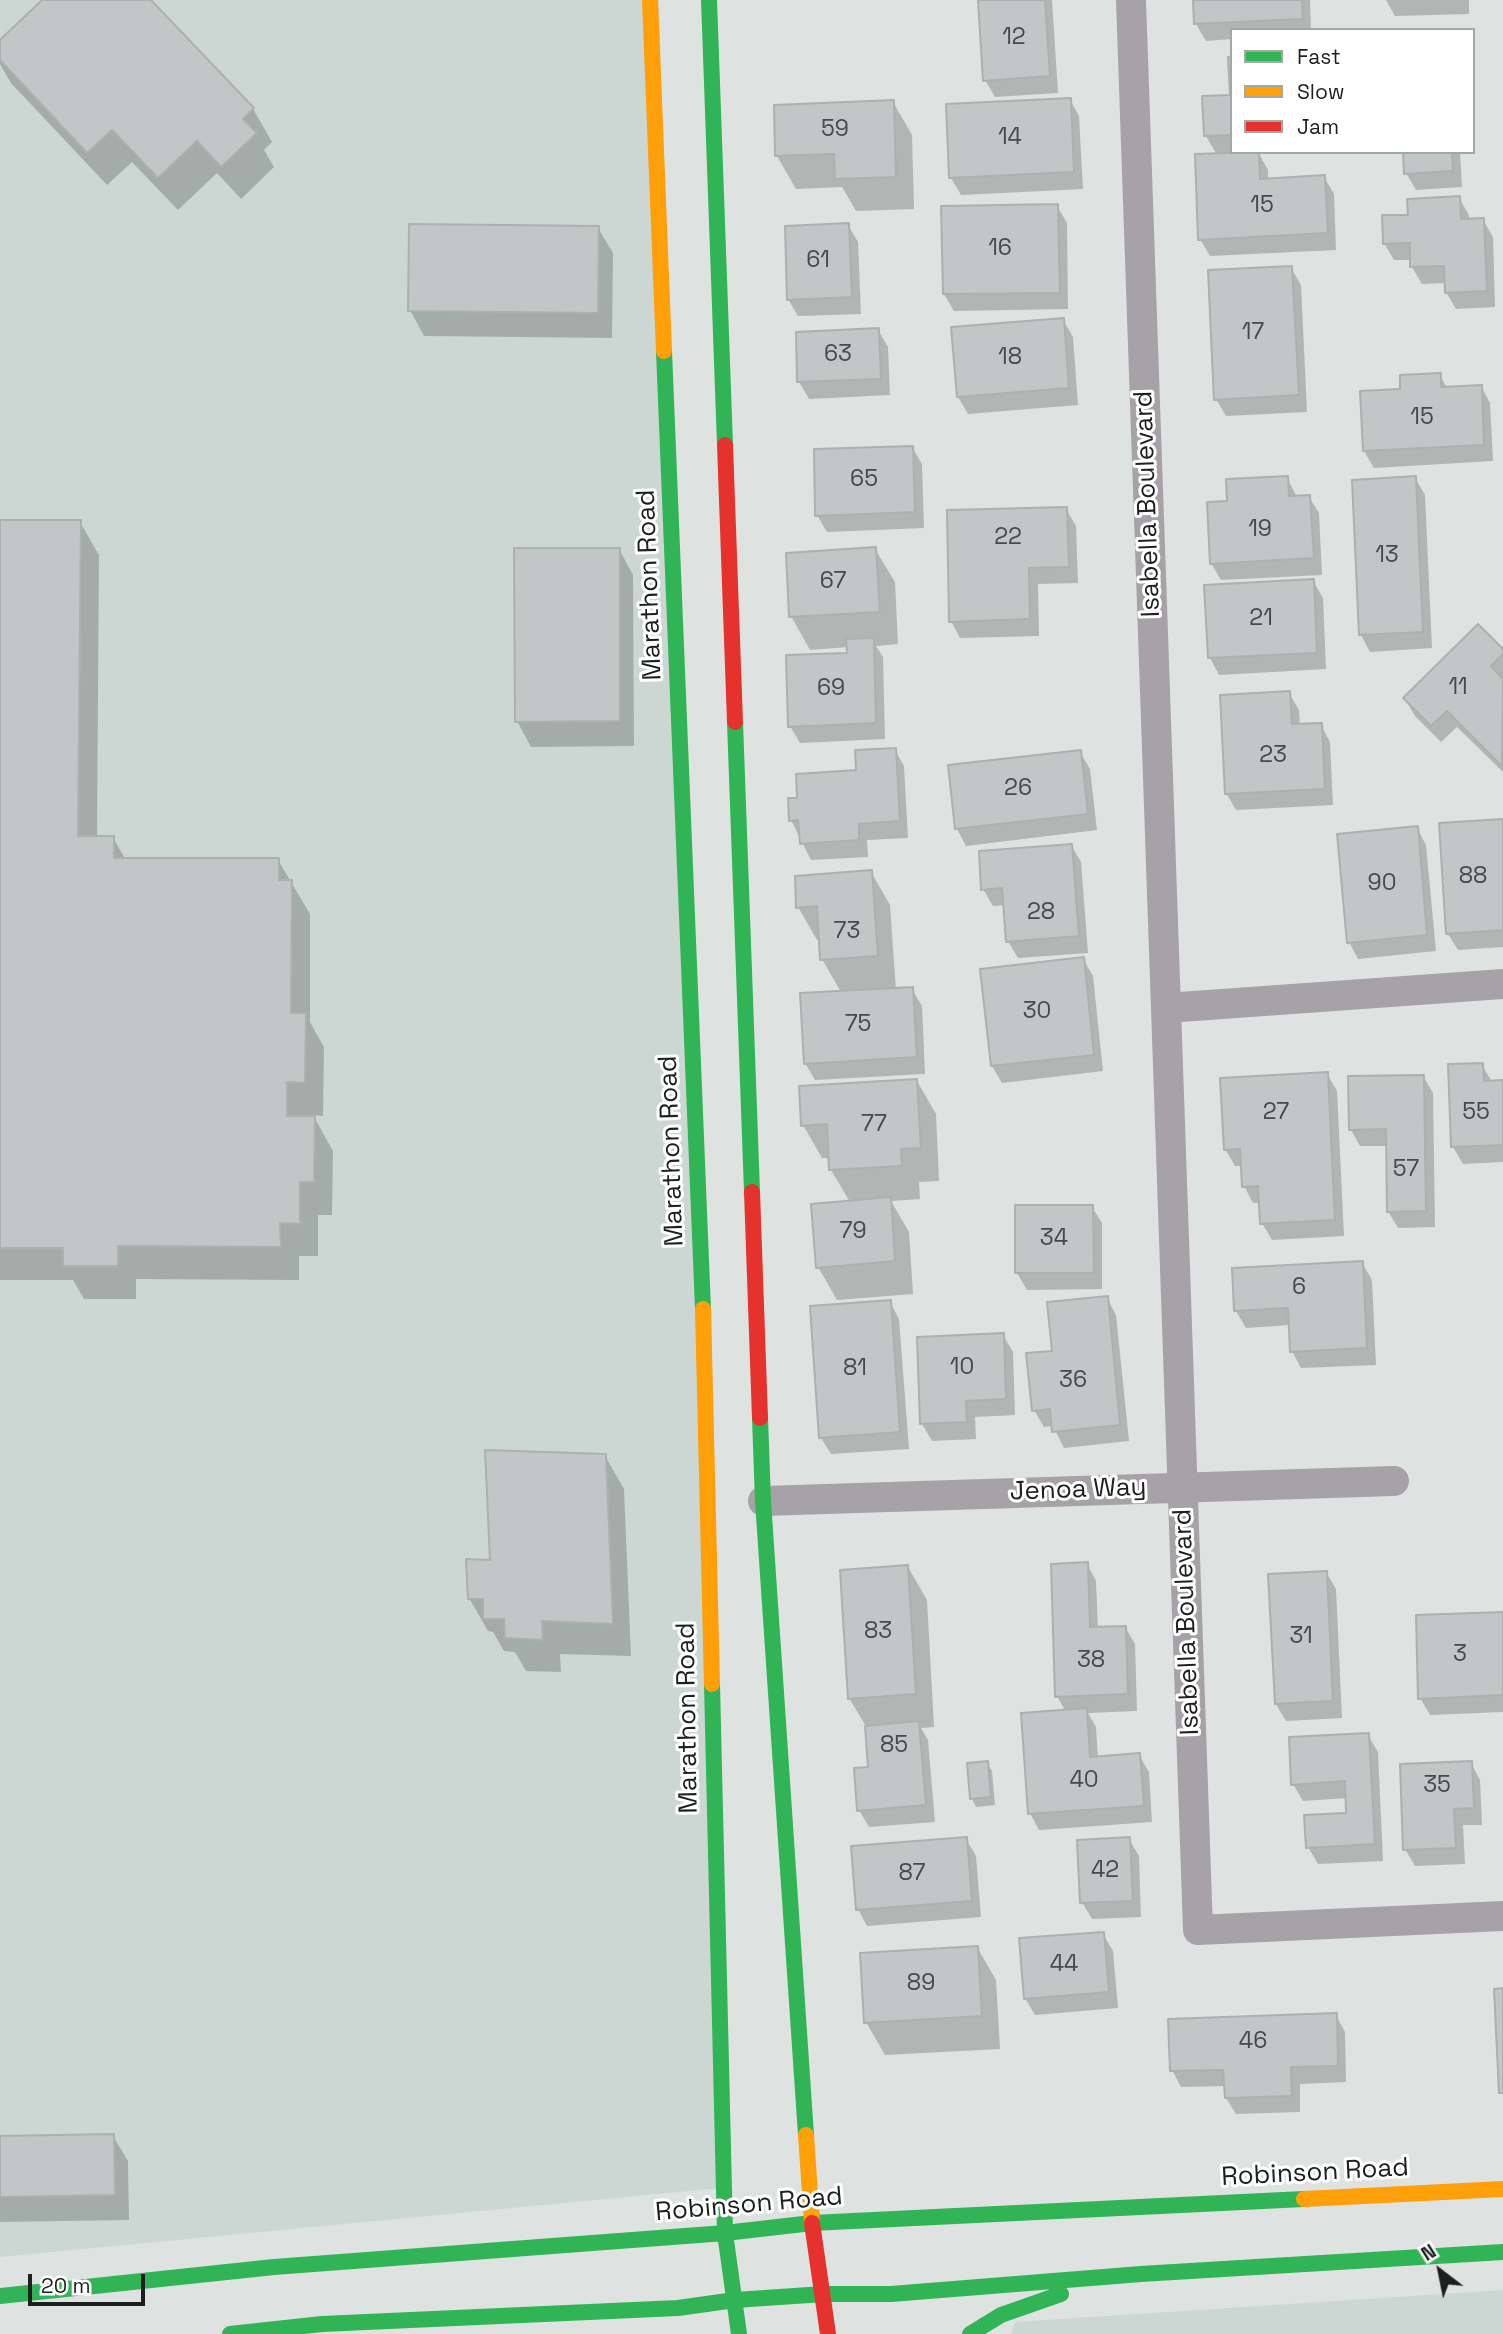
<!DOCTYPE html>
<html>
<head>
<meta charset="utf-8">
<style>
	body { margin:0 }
	#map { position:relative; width:1503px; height:2334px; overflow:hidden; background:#dee3e2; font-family:"Space Grotesk",sans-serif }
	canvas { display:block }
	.legend { position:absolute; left:1230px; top:28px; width:245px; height:126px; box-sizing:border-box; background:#fff; border:2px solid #a5a6a6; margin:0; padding:9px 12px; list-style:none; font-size:21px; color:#1e2020 }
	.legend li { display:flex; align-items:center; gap:14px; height:35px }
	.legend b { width:35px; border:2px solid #a5a6a6 }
	.north { position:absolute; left:1405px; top:2236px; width:70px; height:70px; -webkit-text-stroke:5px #fff; paint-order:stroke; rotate:328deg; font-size:19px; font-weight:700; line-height:28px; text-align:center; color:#1e2020 }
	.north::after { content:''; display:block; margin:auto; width:24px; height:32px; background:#1e2020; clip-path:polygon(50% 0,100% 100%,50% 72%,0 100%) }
	.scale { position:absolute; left:28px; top:2274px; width:117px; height:32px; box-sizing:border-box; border:4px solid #1e2020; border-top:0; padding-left:9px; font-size:21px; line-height:24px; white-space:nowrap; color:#1e2020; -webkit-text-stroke:5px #fff; paint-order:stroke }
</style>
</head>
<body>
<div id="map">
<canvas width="1503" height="2334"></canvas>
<ul class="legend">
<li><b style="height:9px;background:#30b455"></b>Fast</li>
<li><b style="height:9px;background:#ff9f0a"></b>Slow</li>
<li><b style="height:9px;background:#e5322d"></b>Jam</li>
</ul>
<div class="north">N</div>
<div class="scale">20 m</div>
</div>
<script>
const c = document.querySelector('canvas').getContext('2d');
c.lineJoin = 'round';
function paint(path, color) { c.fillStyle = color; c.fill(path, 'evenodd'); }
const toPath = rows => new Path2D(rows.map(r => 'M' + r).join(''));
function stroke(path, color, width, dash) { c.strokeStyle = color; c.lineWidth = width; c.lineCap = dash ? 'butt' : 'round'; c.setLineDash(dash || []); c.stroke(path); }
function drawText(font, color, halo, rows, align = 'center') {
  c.font = font + ' "Space Grotesk",sans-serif'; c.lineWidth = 6; c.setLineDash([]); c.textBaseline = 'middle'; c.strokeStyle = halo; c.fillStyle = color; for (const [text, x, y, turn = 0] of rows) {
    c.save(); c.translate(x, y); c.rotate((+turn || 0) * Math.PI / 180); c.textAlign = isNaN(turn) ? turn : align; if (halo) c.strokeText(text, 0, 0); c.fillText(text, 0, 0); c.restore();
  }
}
paint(toPath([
	[0,0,659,0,721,2188,0,2257],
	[1503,2290,1503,2334,1011,2334,1015,2322]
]), '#ccd7d4');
paint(toPath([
	[45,0,149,0,253,109,272,142,264,150,274,167,241,199,217,173,178,210,132,162,107,185,11,83,0,64,0,42],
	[979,0,1052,0,1058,93,995,97,985,80],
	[1195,0,1310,0,1311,30,1232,30,1232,39,1206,41,1196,24],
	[1386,0,1469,0,1469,14,1395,16],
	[1232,59,1232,152,1258,152,1268,170,1268,180,1324,177,1334,194,1336,250,1210,256,1200,239,1217,155,1206,136,1231,97],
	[1070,100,1079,116,1083,189,961,195,951,178],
	[893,102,912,135,914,209,856,211,842,187,796,189,777,156,775,107],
	[1405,152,1460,152,1462,187,1416,190,1406,173],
	[1459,198,1469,215,1469,220,1483,220,1493,237,1495,307,1456,309,1446,292,1446,283,1422,284,1412,267,1412,260,1394,260,1384,243,1409,216],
	[1057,206,1067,223,1068,309,954,311,944,294],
	[848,225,858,242,861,314,798,316,788,299],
	[598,228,613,253,612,338,424,336,410,310],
	[1291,268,1301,285,1307,412,1226,416,1216,399],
	[1063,320,1073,337,1078,405,968,414,958,397],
	[878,330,888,347,890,395,809,399,799,382],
	[1440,375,1447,388,1481,386,1490,403,1493,461,1374,468,1364,451,1402,390],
	[912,447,922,464,924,528,827,532,817,515],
	[1287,478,1297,497,1309,497,1319,513,1322,575,1221,580,1211,563,1229,503],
	[1415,478,1425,495,1432,648,1370,652,1361,635],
	[1066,509,1076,526,1078,583,1038,584,1039,636,960,638,951,621],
	[0,522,80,522,99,555,97,838,113,838,126,860,278,860,310,914,310,1022,324,1047,323,1116,313,1115,333,1151,332,1215,318,1215,318,1256,299,1256,299,1280,136,1279,136,1299,84,1299,73,1280,0,1280],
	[619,549,633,575,634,746,531,747,517,721],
	[875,549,895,582,898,644,876,646,883,657,885,739,800,743,790,726,849,654,849,647,810,650,791,616],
	[1313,581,1323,598,1326,669,1219,675,1210,658],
	[1503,651,1503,772,1457,727,1441,742,1415,716,1405,699],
	[1289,693,1299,710,1300,726,1321,725,1330,742,1333,805,1236,810,1226,793],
	[895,750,904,766,908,838,867,840,868,857,811,860,791,820,858,772],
	[1080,752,1090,769,1097,830,966,846,957,829,950,766],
	[1503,820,1503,947,1458,950,1448,934],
	[1417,828,1426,845,1436,951,1358,959,1349,942],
	[1071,845,1081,862,1088,953,1018,958,1008,941,1005,905,993,906,983,889],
	[871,872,890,905,896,990,912,989,922,1006,925,1074,815,1080,805,1063,841,992,822,959,821,940,817,940,798,907],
	[1083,959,1093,976,1103,1071,1002,1083,992,1066],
	[1482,1065,1492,1082,1503,1082,1503,1162,1463,1164,1453,1147],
	[1327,1074,1337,1091,1344,1236,1272,1240,1262,1223,1261,1203,1253,1203,1244,1186,1243,1166,1235,1166,1225,1149],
	[1423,1076,1433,1093,1435,1227,1398,1228,1388,1211,1387,1146,1360,1146,1351,1130],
	[917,1081,936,1114,939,1181,919,1182,920,1199,891,1201,909,1232,913,1294,837,1300,818,1267,850,1202,831,1170,830,1158,822,1158,803,1125],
	[1092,1207,1102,1223,1102,1289,1027,1290,1017,1273],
	[1362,1263,1372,1280,1376,1365,1301,1368,1292,1351,1290,1325,1246,1328,1236,1311],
	[1107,1298,1116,1315,1129,1441,1064,1448,1053,1426,1044,1427,1034,1410,1054,1353],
	[890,1302,899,1319,909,1449,831,1454,821,1438],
	[1003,1335,1013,1352,1015,1415,975,1417,976,1439,932,1441,922,1424],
	[605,1456,624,1489,631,1656,560,1654,561,1672,526,1671,515,1652,504,1651,493,1632,488,1631,469,1598,492,1562],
	[1087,1564,1096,1581,1098,1629,1125,1627,1135,1644,1137,1711,1088,1713,1096,1727,1098,1758,1139,1755,1149,1772,1152,1822,1039,1830,1030,1813,1066,1712,1057,1696],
	[908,1567,927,1600,934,1727,921,1728,928,1740,935,1822,869,1827,859,1810,870,1769,867,1728,849,1698],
	[1326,1572,1336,1589,1342,1718,1286,1721,1276,1704],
	[1503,1614,1503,1712,1430,1715,1420,1698],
	[1368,1735,1378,1752,1383,1861,1318,1864,1308,1847,1348,1815,1347,1798,1303,1801,1293,1784],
	[987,1763,992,1771,995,1805,976,1807,972,1799],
	[1471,1763,1480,1780,1482,1825,1463,1825,1465,1864,1415,1866,1405,1849],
	[966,1839,976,1856,981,1917,867,1926,858,1909],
	[1129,1839,1139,1856,1141,1917,1092,1919,1082,1902],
	[1103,1934,1113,1951,1118,2008,1035,2015,1025,1998],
	[977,1947,996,1980,1000,2049,885,2055,866,2022],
	[1336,2015,1345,2032,1346,2082,1300,2084,1300,2112,1236,2114,1226,2098,1226,2086,1181,2087,1172,2070],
	[113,2136,128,2161,129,2220,0,2222,0,2138]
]), '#0003');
const building = toPath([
	[42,0,151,0,254,108,243,119,257,133,221,167,197,141,158,178,112,130,87,153,0,60,0,40,42,0],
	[978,0,1045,0,1050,76,983,81,978,0],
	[1193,0,1302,0,1303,19,1194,24,1193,0],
	[1228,57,1232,57,1232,135,1204,136,1202,96,1230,95,1228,57],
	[1071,98,1074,172,949,178,946,104,1071,98],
	[894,100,896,177,835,179,834,154,775,156,774,105,894,100],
	[1259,152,1260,179,1325,175,1328,233,1198,240,1195,154,1259,152],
	[1403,152,1452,152,1453,171,1404,174,1403,152],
	[1460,196,1461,219,1484,218,1487,291,1445,293,1444,266,1410,267,1410,243,1383,244,1382,215,1408,215,1407,199,1460,196],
	[1058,204,1060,293,943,294,941,206,1058,204],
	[849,223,852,297,787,300,785,226,849,223],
	[409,224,599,226,598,313,408,311,409,224],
	[1292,266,1299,395,1214,400,1208,270,1292,266],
	[1064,318,1069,388,957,397,951,327,1064,318],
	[879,328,881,379,797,382,796,332,879,328],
	[1441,373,1441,387,1482,385,1484,445,1363,451,1360,391,1400,389,1400,375,1441,373],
	[913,446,915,512,815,516,814,449,913,446],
	[1288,476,1289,496,1310,495,1314,558,1210,564,1207,502,1227,501,1226,479,1288,476],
	[1416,476,1423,632,1359,635,1352,480,1416,476],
	[1067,507,1069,567,1029,568,1030,619,949,622,947,510,1067,507],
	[0,520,81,520,78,836,114,836,114,858,279,858,279,880,292,880,291,1013,306,1013,305,1083,287,1082,287,1116,315,1116,314,1182,300,1182,300,1224,280,1223,281,1247,118,1246,118,1266,63,1266,63,1248,0,1248,0,520],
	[876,547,880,612,789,617,786,553,876,547],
	[514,548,620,548,620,721,515,722,514,548],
	[1314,579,1317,653,1208,658,1204,585,1314,579],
	[1478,624,1503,649,1503,654,1491,666,1503,679,1502,766,1447,711,1431,726,1403,698,1478,624],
	[874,638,876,723,788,727,786,655,847,653,846,639,874,638],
	[1290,691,1292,724,1322,723,1325,789,1225,794,1220,695,1290,691],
	[896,748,900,821,859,824,859,840,800,844,798,820,789,821,788,798,797,798,796,774,856,770,855,750,896,748],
	[1081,750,1088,814,955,829,948,765,1081,750],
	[1503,819,1503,930,1446,934,1439,823,1503,819],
	[1418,826,1427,935,1347,943,1337,834,1418,826],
	[1072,844,1079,936,1006,942,1002,888,981,890,979,851,1072,844],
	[872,870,878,956,820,960,817,906,796,908,795,876,872,870],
	[1084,957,1094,1055,991,1066,980,969,1084,957],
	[913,987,917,1057,804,1064,800,993,913,987],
	[1483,1063,1484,1081,1503,1080,1503,1145,1451,1147,1448,1064,1483,1063],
	[1328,1072,1335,1220,1260,1224,1258,1186,1242,1187,1240,1149,1224,1150,1220,1078,1328,1072],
	[1424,1075,1426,1211,1387,1212,1386,1129,1349,1130,1348,1076,1424,1075],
	[917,1079,921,1148,901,1149,902,1166,829,1170,827,1124,801,1126,799,1086,917,1079],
	[891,1197,895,1261,816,1268,811,1204,891,1197],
	[1015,1205,1093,1205,1094,1273,1015,1273,1015,1205],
	[1363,1261,1367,1348,1290,1352,1288,1308,1234,1311,1232,1268,1363,1261],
	[1108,1296,1120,1425,1052,1432,1050,1409,1032,1411,1026,1353,1052,1351,1047,1302,1108,1296],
	[891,1300,900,1432,819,1438,810,1306,891,1300],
	[1004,1333,1006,1399,966,1401,967,1422,920,1424,917,1337,1004,1333],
	[485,1450,606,1454,613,1624,542,1621,543,1640,505,1638,504,1619,483,1619,483,1599,468,1599,466,1559,490,1560,485,1450],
	[1088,1562,1090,1627,1126,1626,1128,1694,1055,1697,1051,1564,1088,1562],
	[908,1565,916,1694,848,1699,840,1570,908,1565],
	[1327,1571,1333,1701,1275,1704,1268,1574,1327,1571],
	[1503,1612,1503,1695,1418,1699,1416,1615,1503,1612],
	[1087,1708,1090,1757,1140,1753,1144,1806,1028,1814,1021,1713,1087,1708],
	[919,1721,926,1805,857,1811,854,1768,868,1767,865,1726,919,1721],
	[1369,1733,1375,1844,1306,1848,1304,1815,1346,1813,1345,1781,1291,1785,1289,1737,1369,1733],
	[988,1761,991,1797,970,1799,967,1763,988,1761],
	[1472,1761,1474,1808,1454,1809,1456,1848,1403,1850,1400,1764,1472,1761],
	[967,1837,972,1901,856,1910,851,1846,967,1837],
	[1130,1837,1133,1901,1080,1903,1077,1840,1130,1837],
	[1104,1932,1109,1992,1024,1999,1019,1938,1104,1932],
	[978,1946,982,2016,864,2023,860,1953,978,1946],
	[1503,1988,1503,2093,1499,2093,1494,1989,1503,1988],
	[1337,2013,1338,2066,1291,2067,1292,2096,1225,2098,1223,2070,1170,2071,1168,2019,1337,2013],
	[114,2134,115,2195,0,2197,0,2136,114,2134]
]);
paint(building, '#c3c6c6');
stroke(building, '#acb0af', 2);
stroke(toPath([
	[1131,0,1198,1930,1503,1916],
	[1166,1008,1503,984],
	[763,1501,1394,1481]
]), '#a7a2a7', 30);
stroke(toPath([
	[709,0,725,445],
	[664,351,703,1309],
	[735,722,752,1192],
	[760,1418,763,1501,806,2135],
	[712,1684,725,2233],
	[0,2296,274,2267,725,2233],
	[735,2300,824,2294,891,2294,1141,2274,1503,2252],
	[230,2334,322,2324,678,2308,735,2300],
	[739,2334,725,2233,812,2223,1304,2199],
	[970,2334,1001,2315,1061,2294]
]), '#30b455', 16);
stroke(toPath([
	[650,0,664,351],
	[703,1309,712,1684],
	[806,2135,812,2223],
	[1304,2199,1503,2189]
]), '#ff9f0a', 16);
stroke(toPath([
	[725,445,735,722],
	[752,1192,760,1418],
	[812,2223,828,2334]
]), '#e5322d', 16);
drawText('23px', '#474a4a', null, [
	["12",1014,38],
	["59",835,130],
	["14",1010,138],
	["15",1262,206],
	["16",1000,249],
	["61",818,261],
	["17",1253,333],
	["63",838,355],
	["18",1010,358],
	["15",1422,418],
	["65",864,480],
	["19",1260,530],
	["22",1008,538],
	["13",1387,556],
	["67",833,582],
	["21",1261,619],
	["11",1458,688],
	["69",831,689],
	["23",1273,756],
	["26",1018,789],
	["88",1473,877],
	["90",1382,884],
	["28",1041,913],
	["73",847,932],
	["30",1037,1012],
	["75",858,1025],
	["27",1276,1113],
	["55",1476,1113],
	["77",874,1125],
	["57",1406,1170],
	["79",853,1232],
	["34",1054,1239],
	["6",1299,1288],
	["10",962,1368],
	["81",855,1369],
	["36",1073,1381],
	["83",878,1632],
	["31",1301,1637],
	["3",1460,1655],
	["38",1091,1661],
	["85",894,1746],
	["40",1084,1781],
	["35",1437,1786],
	["42",1105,1871],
	["87",912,1874],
	["44",1064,1965],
	["89",921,1984],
	["46",1253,2042]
]);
drawText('26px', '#1e2020', '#fff', [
	["Isabella Boulevard",1148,504,-92],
	["Marathon Road",650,585,-92],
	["Marathon Road",672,1151,-92],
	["Jenoa Way",1078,1490,-2],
	["Isabella Boulevard",1187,1622,-92],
	["Marathon Road",688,1718,-91],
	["Robinson Road",1315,2173,-3],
	["Robinson Road",749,2205,-5]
]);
</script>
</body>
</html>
